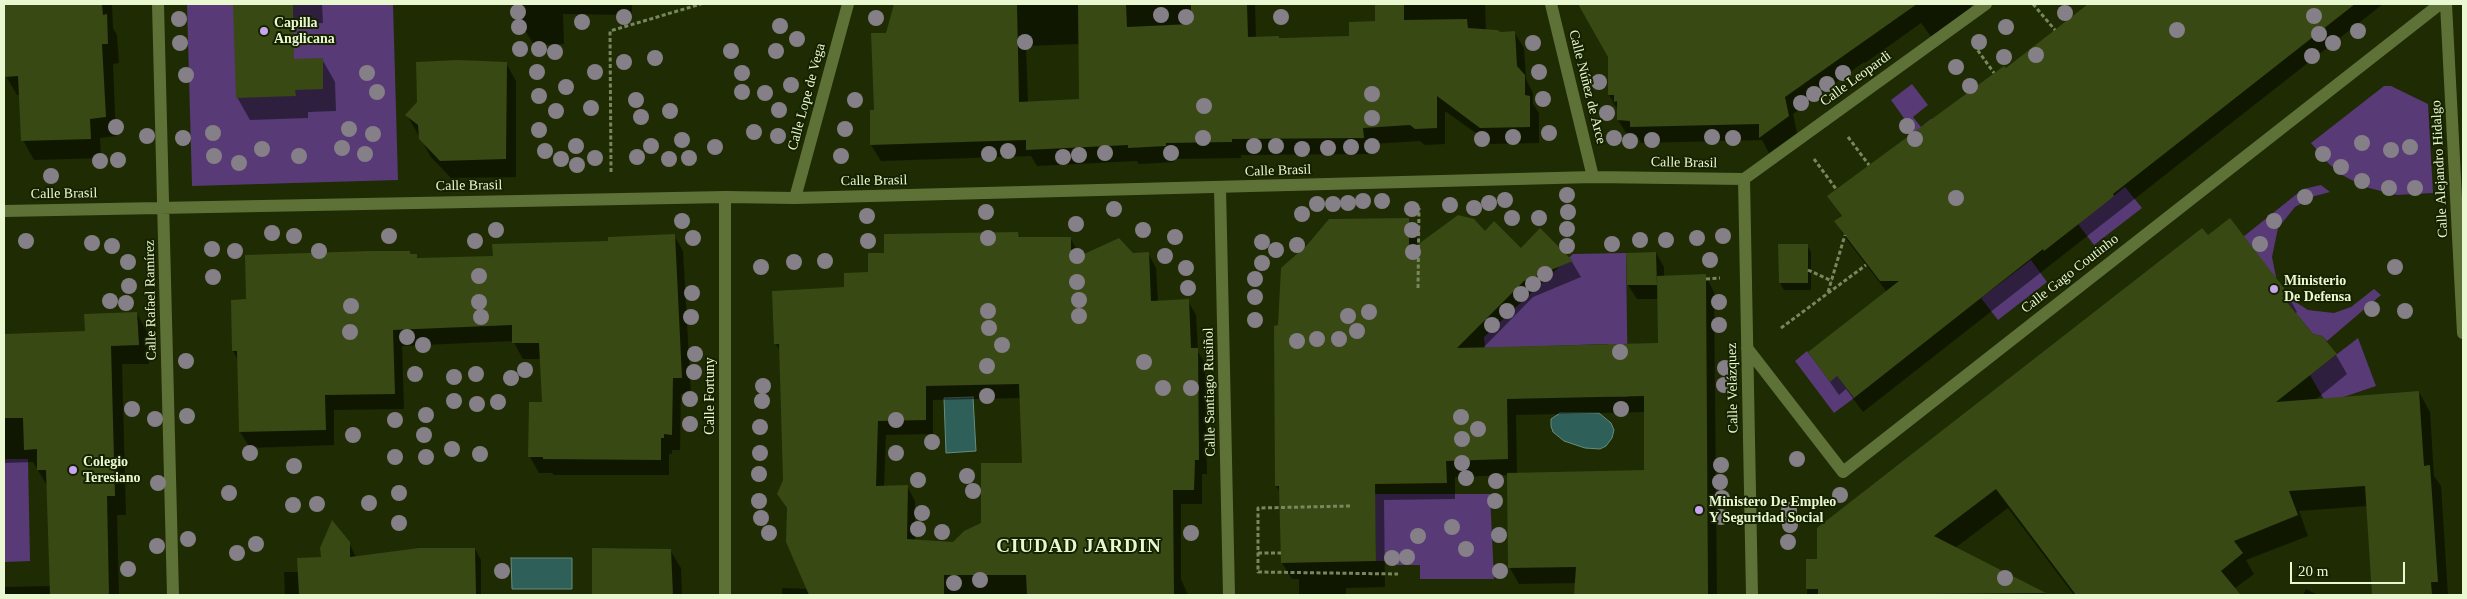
<!DOCTYPE html>
<html>
<head>
<meta charset="utf-8">
<style>
	body { margin:0 }
	#map { position:relative; width:2467px; height:599px; overflow:hidden; background:#1f2b03; font-family:"Times New Roman",serif }
	canvas { display:block }
	.frame { position:absolute; inset:0; border:5px solid #e9f8d1; pointer-events:none }
	.scale { position:absolute; left:2290px; top:562px; width:115px; height:22px; box-sizing:border-box; border:2px solid #e9f8d1; border-top:0; padding-left:6px; font-size:15px; line-height:18px; white-space:nowrap; color:#e9f8d1; -webkit-text-stroke:4px #162100; paint-order:stroke }
</style>
</head>
<body>
<div id="map">
<canvas width="2467" height="599"></canvas>
<div class="frame"></div>
<div class="scale">20 m</div>
</div>
<script>
const c = document.querySelector('canvas').getContext('2d');
c.lineJoin = 'round';
function paint(path, color) { c.fillStyle = color; c.fill(path, 'evenodd'); }
const toPath = rows => new Path2D(rows.map(r => 'M' + r).join(''));
function stroke(path, color, width, dash) { c.strokeStyle = color; c.lineWidth = width; c.lineCap = dash ? 'butt' : 'round'; c.setLineDash(dash || []); c.stroke(path); }
function drawText(font, color, halo, rows, align = 'center') {
  c.font = font + ' "Times New Roman",serif'; c.lineWidth = 4; c.setLineDash([]); c.textBaseline = 'middle'; c.strokeStyle = halo; c.fillStyle = color; for (const [text, x, y, turn = 0] of rows) {
    c.save(); c.translate(x, y); c.rotate((+turn || 0) * Math.PI / 180); c.textAlign = isNaN(turn) ? turn : align; if (halo) c.strokeText(text, 0, 0); c.fillText(text, 0, 0); c.restore();
  }
}
paint(toPath([
	[187,4,393,4,398,180,192,186],
	[1912,84,1928,105,1913,117,1921,127,1931,119,1947,140,1952,186,1891,100],
	[2384,86,2391,86,2428,104,2433,193,2397,195,2365,187,2342,175,2328,163,2311,143],
	[2321,185,2330,192,2315,196,2295,207,2278,228,2272,257,2276,277,2271,282,2238,241,2303,189],
	[2125,187,2142,208,2094,245,2078,224],
	[1626,253,1628,397,1609,397,1608,344,1485,348,1484,337,1573,254],
	[2031,260,2047,282,1998,320,1981,298],
	[2374,289,2381,295,2327,341,2322,336,2313,334,2282,296,2287,292,2294,301,2308,310,2334,313,2351,307],
	[2358,338,2376,386,2326,403,2310,375],
	[1807,351,1830,381,1837,376,1854,398,1834,413,1795,361],
	[4,459,28,459,30,561,4,562],
	[1370,494,1490,494,1494,579,1420,579,1420,565,1397,565,1397,561,1376,561,1375,514]
]), '#583a77');
const water = toPath([
	[973,397,976,451,946,453,944,398,973,397],
	[1560,413,1599,413,1611,423,1614,430,1612,438,1606,446,1600,449,1585,448,1564,441,1553,432,1551,426,1551,419,1560,413],
	[511,558,572,558,572,589,512,589,511,558]
]);
paint(water, '#2f5f59');
stroke(water, '#678d7d', 1);
paint(toPath([
	[4,4,112,4,113,28,117,35,119,63,113,64,116,136,100,138,101,158,34,160,23,140,20,95,17,95,6,76],
	[234,4,322,4,323,23,247,26],
	[523,4,632,4,632,15,563,14,564,44,534,45,523,27],
	[895,4,1255,4,1256,38,1351,37,1377,22,1376,4,1485,4,1486,30,1500,34,1514,32,1524,48,1526,79,1533,93,1533,104,1539,113,1539,143,1491,144,1445,111,1445,144,1425,145,1420,141,1372,144,1372,154,1241,155,1241,158,1174,159,1174,162,1139,164,1137,161,1037,166,1031,156,881,161,871,145,887,34],
	[1079,44,1080,100,1028,103,1026,46],
	[1580,4,1971,4,1971,10,1932,38,1921,23,1865,63,1864,62,1793,114,1797,133,1769,153,1762,140,1641,143,1637,136,1628,136,1618,120,1619,112,1609,95,1609,57],
	[2091,4,2383,4,1863,412,1846,389,1839,395,1809,352,1887,292,1844,236,1836,221,1842,217,1829,196,2006,70],
	[322,59,335,82,336,111,308,112,308,118,250,120,237,97],
	[506,63,516,81,516,177,451,178,431,157,407,115],
	[1408,219,1417,236,1417,247,1485,233,1521,250,1540,230,1572,262,1581,277,1533,297,1482,349,1660,344,1659,299,1637,299,1628,285,1627,254,1656,253,1664,267,1664,277,1705,275,1714,292,1717,595,1576,595,1576,583,1519,584,1510,568,1508,475,1455,477,1455,499,1384,500,1385,587,1346,588,1346,595,1299,595,1299,579,1292,579,1282,563,1281,493,1276,486,1280,327],
	[1645,412,1645,471,1517,474,1516,415],
	[1018,233,1021,239,1070,238,1078,252,1078,258,1148,253,1156,268,1158,302,1188,301,1196,315,1198,352,1205,363,1207,474,1202,474,1202,504,1181,504,1181,579,1188,595,782,595,782,588,808,589,788,510,778,494,784,480,781,353,776,344,845,288,870,274,885,254],
	[1021,398,1023,464,982,524,954,543,915,540,915,501,907,486,884,487,886,435,933,434,933,400],
	[674,235,683,251,691,394,681,394,680,450,672,450,672,454,669,454,669,475,554,475,552,473,539,473,530,457,543,403,541,359,523,359,513,341,402,346,404,409,334,410,334,445,250,448,240,432,238,360,233,351,232,301,247,301,411,255,416,255,418,259,494,257],
	[2208,237,2286,292,2297,312,2295,314,2312,335,2336,355,2347,374,2315,400,2419,392,2430,412,2434,476,2441,486,2448,595,2373,595,2367,506,2299,511,2308,536,2246,560,2254,574,2234,589,2239,595,2074,595,2008,508,1955,548,2048,595,1807,595,1807,560,1819,560],
	[1807,245,1811,252,1811,290,1784,290,1780,283],
	[137,314,148,333,149,364,122,364,126,515,117,515,119,595,4,595,4,587,51,586,48,487,33,462,4,463,4,335,86,332],
	[349,543,356,557,475,549,481,560,481,595,285,595,284,572,299,572],
	[594,550,670,550,681,568,682,595,593,595],
	[2306,589,2318,595,2303,595]
]), '#0007');
paint(toPath([
	[4,4,102,4,103,15,107,14,108,44,102,44,106,117,90,119,91,139,21,141,18,76,4,77],
	[233,4,293,4,294,59,323,58,323,89,295,90,296,96,236,98],
	[894,4,1017,4,1019,102,1079,99,1078,4,1126,4,1127,27,1191,24,1191,4,1247,4,1248,37,1279,36,1279,38,1349,36,1349,22,1375,21,1375,4,1404,4,1404,20,1467,19,1468,28,1497,30,1501,32,1515,31,1517,66,1525,75,1525,95,1530,96,1530,127,1480,128,1437,96,1437,128,1415,129,1410,125,1363,128,1364,138,1232,139,1232,142,1166,143,1166,146,1128,148,1128,145,1026,150,1026,140,870,145,870,110,874,110,871,33,886,33],
	[1578,4,1917,4,1785,97,1789,116,1759,138,1759,124,1630,127,1630,121,1617,120,1617,101,1614,102,1614,95,1608,95,1608,57],
	[2088,4,2355,4,2113,194,2114,196,2103,205,2044,251,2043,249,1854,398,1837,376,1830,382,1808,352,1899,281,1880,281,1834,221,1842,216,1827,196,2004,66,2006,68],
	[458,60,507,62,506,159,440,161,419,139,418,125,405,115,417,102,416,62],
	[1458,215,1474,219,1485,231,1494,221,1521,248,1540,228,1573,261,1524,281,1457,348,1658,343,1657,276,1706,274,1708,595,1574,595,1576,567,1508,568,1507,473,1644,470,1644,396,1507,399,1508,459,1446,461,1447,483,1375,484,1376,561,1281,563,1279,486,1275,486,1274,326,1278,325,1281,268,1307,245,1329,219,1409,218,1409,251],
	[2230,218,2287,292,2282,296,2313,334,2322,336,2337,354,2276,402,2419,391,2424,466,2430,465,2438,582,2431,582,2432,595,2372,595,2365,486,2289,491,2298,515,2234,541,2243,553,2221,571,2241,595,2076,595,1996,489,1934,536,2046,593,1818,595,1818,589,1806,589,1806,559,1817,559,1817,528,2202,228,2208,235],
	[1018,232,1019,237,1071,237,1071,260,1119,238,1133,253,1149,252,1151,301,1189,299,1191,348,1198,348,1199,460,1195,460,1194,490,1173,490,1174,595,1027,595,1026,575,944,575,944,595,809,595,786,542,787,508,777,494,783,480,779,344,774,344,772,291,844,287,844,273,868,272,868,253,884,253,884,234],
	[1019,384,1022,463,981,463,981,523,964,531,953,542,907,539,908,485,876,486,878,421,926,420,926,386],
	[675,234,682,378,673,378,672,435,664,434,664,438,661,438,661,460,543,459,543,457,528,457,529,402,542,402,539,343,512,343,512,325,393,330,395,394,325,395,326,430,239,432,237,351,232,351,231,300,246,299,245,255,369,251,410,251,410,254,417,254,417,258,493,256,492,244,608,241,608,237],
	[1778,244,1808,244,1808,283,1779,283],
	[1656,252,1657,285,1627,285,1626,253],
	[137,312,139,345,111,346,115,496,107,496,109,595,50,595,46,470,37,470,37,449,24,450,23,418,4,418,4,334,85,331,84,314],
	[332,520,350,542,350,557,419,548,475,548,476,595,299,595,297,558,321,557,320,548],
	[592,548,671,549,673,595,592,595]
]), '#384913');
stroke(toPath([
	[2033,4,2055,30],
	[1974,45,1994,73],
	[1848,137,1869,165],
	[1814,159,1836,189],
	[611,172,610,31,701,4],
	[1808,270,1832,281],
	[1706,279,1720,278],
	[1418,288,1419,208],
	[1828,292,1845,235],
	[1781,328,1866,265],
	[1350,506,1258,508,1258,572,1398,574],
	[1258,553,1281,553]
]), '#79875f', 3, [4, 2.5]);
stroke(toPath([
	[158,4,173,595],
	[1551,4,1593,177],
	[2446,4,2463,333],
	[1744,179,1752,595],
	[1744,179,1986,4],
	[1220,188,1229,595],
	[795,198,848,4],
	[4,211,725,197,795,198,1593,177,1744,179],
	[1747,348,1843,472,2440,4],
	[725,595,725,197]
]), '#5e7237', 12);
c.fillStyle = '#858087';
for (const [x, y] of [
	[518,12],
	[2065,13],
	[1161,15],
	[2314,16],
	[624,17],
	[1186,17],
	[1281,17],
	[876,18],
	[179,19],
	[582,22],
	[780,26],
	[519,27],
	[2006,27],
	[2177,30],
	[2358,31],
	[2319,34],
	[797,39],
	[1025,42],
	[1979,42],
	[180,43],
	[1533,43],
	[2333,43],
	[520,49],
	[539,49],
	[731,51],
	[776,51],
	[555,52],
	[2036,55],
	[2312,56],
	[2004,57],
	[655,58],
	[624,62],
	[1956,67],
	[537,72],
	[595,72],
	[1539,72],
	[367,73],
	[742,73],
	[1843,73],
	[186,75],
	[1599,82],
	[1827,84],
	[791,85],
	[1970,86],
	[566,87],
	[377,92],
	[742,92],
	[765,93],
	[1372,94],
	[1814,94],
	[539,96],
	[1543,99],
	[636,100],
	[855,100],
	[1801,103],
	[1204,106],
	[591,108],
	[779,110],
	[556,111],
	[670,111],
	[1607,113],
	[641,117],
	[1372,118],
	[1907,126],
	[116,127],
	[349,129],
	[845,129],
	[539,130],
	[754,132],
	[213,133],
	[1549,133],
	[373,134],
	[147,136],
	[778,136],
	[1513,137],
	[1712,137],
	[183,138],
	[1203,138],
	[1614,138],
	[1733,138],
	[1482,139],
	[1915,139],
	[682,140],
	[1652,140],
	[1630,141],
	[2362,143],
	[576,146],
	[651,146],
	[1254,146],
	[1276,146],
	[1372,146],
	[715,147],
	[1351,147],
	[2410,147],
	[342,148],
	[1328,148],
	[262,149],
	[1302,149],
	[2391,150],
	[545,151],
	[1008,151],
	[1105,153],
	[1171,153],
	[365,154],
	[989,154],
	[2323,154],
	[1079,155],
	[214,156],
	[299,156],
	[841,156],
	[637,157],
	[1063,157],
	[595,158],
	[689,158],
	[561,159],
	[669,159],
	[118,160],
	[100,161],
	[239,163],
	[577,165],
	[2341,167],
	[51,176],
	[2362,181],
	[2389,188],
	[2415,188],
	[1567,195],
	[2305,197],
	[1956,198],
	[1505,200],
	[1363,201],
	[1382,201],
	[1348,203],
	[1489,203],
	[1317,204],
	[1333,204],
	[1450,205],
	[1474,208],
	[1114,209],
	[1412,209],
	[986,212],
	[1568,212],
	[1302,214],
	[867,216],
	[1512,218],
	[1539,218],
	[682,221],
	[2274,221],
	[1076,224],
	[1567,229],
	[496,230],
	[1143,230],
	[1412,230],
	[272,233],
	[294,236],
	[389,236],
	[1723,236],
	[1175,237],
	[693,238],
	[988,238],
	[1697,238],
	[1640,240],
	[1666,240],
	[26,241],
	[475,241],
	[868,241],
	[1262,242],
	[92,243],
	[1612,244],
	[2260,244],
	[1297,245],
	[112,246],
	[1567,246],
	[212,249],
	[1276,250],
	[235,251],
	[319,251],
	[1413,252],
	[1077,256],
	[1165,256],
	[1710,260],
	[825,261],
	[128,262],
	[794,262],
	[1262,263],
	[761,267],
	[2395,267],
	[1186,268],
	[1545,274],
	[479,276],
	[213,277],
	[1255,279],
	[1077,282],
	[1533,284],
	[129,286],
	[1188,288],
	[692,293],
	[1521,294],
	[1255,297],
	[1079,300],
	[110,301],
	[479,302],
	[1719,302],
	[126,303],
	[351,306],
	[2372,309],
	[988,311],
	[1507,311],
	[2405,311],
	[1369,312],
	[1079,316],
	[1348,316],
	[481,317],
	[691,317],
	[1255,320],
	[1492,325],
	[1719,325],
	[989,328],
	[1357,331],
	[350,332],
	[407,337],
	[1317,339],
	[1339,339],
	[1297,341],
	[423,345],
	[1002,345],
	[1620,352],
	[695,354],
	[186,361],
	[1144,362],
	[987,366],
	[1725,368],
	[525,370],
	[694,372],
	[415,374],
	[476,374],
	[454,377],
	[511,378],
	[1724,385],
	[763,386],
	[1163,388],
	[1191,388],
	[987,396],
	[690,399],
	[454,401],
	[762,401],
	[498,402],
	[477,404],
	[132,409],
	[1621,409],
	[426,415],
	[187,416],
	[1461,417],
	[155,419],
	[395,420],
	[896,420],
	[690,424],
	[760,427],
	[1478,429],
	[353,435],
	[424,435],
	[1462,439],
	[932,442],
	[452,449],
	[250,453],
	[760,453],
	[896,453],
	[480,454],
	[395,457],
	[426,457],
	[1797,459],
	[1462,463],
	[1721,465],
	[294,466],
	[759,474],
	[967,476],
	[1466,478],
	[918,480],
	[1496,481],
	[1720,482],
	[158,483],
	[973,491],
	[229,493],
	[399,493],
	[1840,495],
	[1722,498],
	[759,501],
	[1495,501],
	[369,503],
	[317,504],
	[293,505],
	[1789,510],
	[922,513],
	[1721,517],
	[761,518],
	[399,523],
	[1790,525],
	[1452,527],
	[918,529],
	[942,532],
	[769,533],
	[1191,533],
	[1499,535],
	[1418,536],
	[188,539],
	[1788,542],
	[256,544],
	[157,546],
	[1466,549],
	[237,553],
	[1407,557],
	[1392,558],
	[128,569],
	[502,571],
	[1500,571],
	[2005,578],
	[980,580],
	[954,583]
]) { c.beginPath(); c.arc(x, y, 8, 0, 2 * Math.PI); c.fill(); }
for (const [x, y, r, color] of [
	[264,31,5,"#c7a6ef"],
	[2274,289,5,"#c7a6ef"],
	[73,470,5,"#c7a6ef"],
	[1699,510,5,"#c7a6ef"]
]) { const dot = new Path2D(); dot.arc(x, y, r, 0, 2 * Math.PI); c.fillStyle = color; c.fill(dot); stroke(dot, '#162100', 2); }
drawText('bold 14px', '#e9f8d1', '#162100', [
	["Capilla",274,23],
	["Anglicana",274,39],
	["Ministerio",2284,281],
	["De Defensa",2284,297],
	["Colegio",83,462],
	["Teresiano",83,478],
	["Ministero De Empleo",1709,502],
	["Y Seguridad Social",1709,518]
], 'left');
drawText('14px', '#e9f8d1', '#162100', [
	["Calle Leopardi",1856,79,-36],
	["Calle Núñez de Arce",1587,87,76],
	["Calle Lope de Vega",807,97,-75],
	["Calle Brasil",1684,163,1],
	["Calle Alejandro Hidalgo",2440,169,-93],
	["Calle Brasil",1278,171,-2],
	["Calle Brasil",874,181,-1],
	["Calle Brasil",469,186,-1],
	["Calle Brasil",64,194,-1],
	["Calle Gago Coutinho",2070,274,-38],
	["Calle Rafael Ramírez",151,300,-91],
	["Calle Velázquez",1733,388,-91],
	["Calle Santiago Rusiñol",1210,392,-91],
	["Calle Fortuny",710,396,-90]
]);
c.letterSpacing = '1px';
drawText('bold 19px', '#e9f8d1', '#162100', [
	["CIUDAD JARDIN",1079,547]
]);
c.letterSpacing = '0px';
</script>
</body>
</html>
